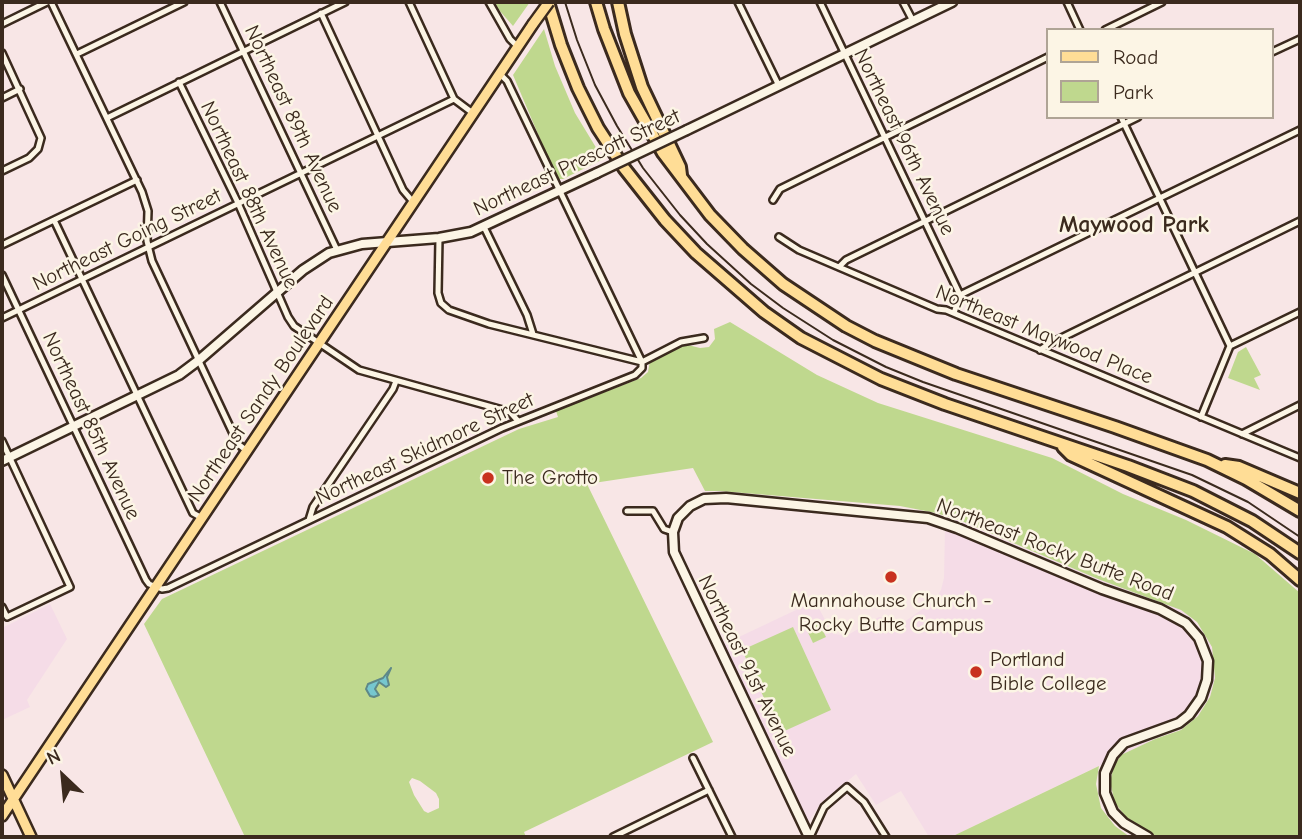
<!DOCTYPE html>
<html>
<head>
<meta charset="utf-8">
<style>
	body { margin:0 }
	#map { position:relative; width:1302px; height:839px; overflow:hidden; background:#f8e6e6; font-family:"Comic Neue",sans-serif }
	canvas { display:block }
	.frame { position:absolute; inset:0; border:4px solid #3b2a1e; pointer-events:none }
	.legend { position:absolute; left:1046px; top:28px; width:228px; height:91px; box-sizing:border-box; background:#fcf5e5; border:2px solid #afa495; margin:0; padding:9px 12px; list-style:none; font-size:21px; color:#3b2a1e }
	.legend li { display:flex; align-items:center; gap:14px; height:35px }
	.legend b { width:35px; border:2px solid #afa495 }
	.north { position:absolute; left:28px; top:741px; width:70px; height:70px; -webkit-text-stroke:5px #fcf5e5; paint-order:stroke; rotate:334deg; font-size:19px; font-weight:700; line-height:28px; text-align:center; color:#3b2a1e }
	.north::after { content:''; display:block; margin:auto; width:24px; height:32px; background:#3b2a1e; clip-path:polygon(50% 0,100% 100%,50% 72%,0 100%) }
</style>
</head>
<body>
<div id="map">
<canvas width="1302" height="839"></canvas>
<div class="frame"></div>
<ul class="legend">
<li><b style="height:9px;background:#ffdd96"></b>Road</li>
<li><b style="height:19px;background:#bfd88e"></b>Park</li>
</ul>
<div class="north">N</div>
</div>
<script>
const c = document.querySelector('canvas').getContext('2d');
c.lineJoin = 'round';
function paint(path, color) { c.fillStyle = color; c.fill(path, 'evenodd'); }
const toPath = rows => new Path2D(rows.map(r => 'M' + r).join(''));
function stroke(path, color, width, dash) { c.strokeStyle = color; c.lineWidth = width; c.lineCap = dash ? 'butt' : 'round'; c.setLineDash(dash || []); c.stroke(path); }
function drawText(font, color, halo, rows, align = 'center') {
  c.font = font + ' "Comic Neue",sans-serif'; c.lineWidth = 5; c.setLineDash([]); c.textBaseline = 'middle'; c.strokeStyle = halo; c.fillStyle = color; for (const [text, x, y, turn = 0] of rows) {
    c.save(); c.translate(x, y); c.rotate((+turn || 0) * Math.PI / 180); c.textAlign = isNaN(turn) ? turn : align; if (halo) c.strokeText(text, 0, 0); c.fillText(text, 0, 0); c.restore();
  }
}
paint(toPath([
	[950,517,1098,579,1174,606,1189,615,1208,638,1215,657,1215,678,1210,697,1198,716,1181,730,1155,739,951,837,943,837,942,835,929,837,901,791,876,805,856,774,821,803,808,822,722,645,815,601,831,631,835,634,846,636,879,617,891,619,897,627,934,601,941,590,944,578,945,528],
	[50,604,67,639,27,700,30,707,2,720,2,628]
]), '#f5dce7');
paint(toPath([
	[492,2,530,2,513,26],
	[544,29,555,66,575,113,603,159,563,179,557,179,513,75],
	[730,322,817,375,878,403,1052,458,1123,494,1186,520,1255,554,1300,593,1300,837,1157,837,1126,817,1115,803,1110,782,1114,766,1121,755,1155,739,1181,730,1198,716,1210,697,1215,678,1212,647,1197,622,1181,610,1098,579,964,522,936,513,900,506,720,491,705,491,693,468,587,484,713,742,524,832,526,837,245,837,144,624,162,599,519,429,558,417,556,411,641,378,648,372,650,360,684,344,700,348,709,347,715,339,714,329],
	[412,778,420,781,436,793,439,799,439,808,428,813,424,811,414,795,409,782],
	[1246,347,1261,375,1254,378,1260,390,1228,378,1238,352],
	[818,621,826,637,813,643,806,628],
	[793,627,831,710,780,733,742,650],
	[1099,766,1096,784,1101,808,1115,826,1130,837,951,837]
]), '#bfd88e');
const water = toPath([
	[391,668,387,677,389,685,386,687,379,682,375,689,379,695,374,697,370,696,366,689,368,684,383,678,391,668]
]);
paint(water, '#76c7cf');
stroke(water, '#5e8888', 2);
const street = toPath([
	[51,2,142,192,148,211,147,241,152,261,238,444,247,451],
	[220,2,337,250],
	[409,2,454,99,474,114],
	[489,2,510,39,518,47],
	[738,2,779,86],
	[820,2,960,295],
	[903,2,913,21],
	[1067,2,1080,30],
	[321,13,403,190,414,203],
	[2,24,47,2],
	[1105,30,1162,2],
	[1272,52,1300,39],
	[2,53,41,138,38,149,29,158,2,171],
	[77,54,184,2],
	[500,74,507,81,642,362],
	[179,82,238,203,288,317,294,326,359,370,510,412,518,421],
	[2,98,20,89],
	[1121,117,1230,346],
	[107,118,345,2],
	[773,200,780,189,1048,57],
	[54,220,193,513,202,518],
	[484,227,527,315,533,334],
	[779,237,799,250,937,309,946,310,1300,458],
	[439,238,438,293,441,303,449,310,489,324,642,362],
	[2,245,137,180],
	[840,266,846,260,1138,117],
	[2,275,146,580,149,584,162,589,168,588,502,428,635,375,642,368,642,362,681,342,704,338],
	[954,313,960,295,1300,130],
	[2,318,454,99],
	[1040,350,1047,345,1300,221],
	[1201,417,1230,346,1300,312],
	[1242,434,1300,405],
	[2,441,70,587,7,617,2,607],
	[627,511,653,511,664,529,673,532],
	[309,520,313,507,393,389,396,381],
	[693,758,732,837],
	[613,837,709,790],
	[810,837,824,807,847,787,864,802,886,837]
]);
const secondary = toPath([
	[687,130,952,2],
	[2,461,179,375,199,360,303,270,329,253,362,244,439,238,471,232,597,173],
	[809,837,674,552,673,532,678,518,690,506,704,499,726,498,928,518,957,528,1102,589,1160,609,1186,623,1199,638,1208,661,1207,680,1201,698,1189,715,1179,723,1124,743,1113,755,1105,773,1105,793,1113,812,1124,823,1148,837]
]);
const primary = toPath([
	[2,775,31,837],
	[2,816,533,24]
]);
const highway = toPath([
	[548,2,561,45,578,88,598,128,624,168,665,220,696,253,764,312,801,338,881,379,945,404,1128,466,1193,491,1252,521,1300,553],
	[596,2,604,29,629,93,663,153,710,215,743,249,783,284,846,326,875,341,956,374,1115,427,1207,460,1246,479,1300,511],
	[618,2,625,34,642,87,680,167,681,175],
	[1063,447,1071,455,1227,527,1270,554,1300,580],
	[1225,465,1239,467,1300,493]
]);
stroke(street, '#3b2a1e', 10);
stroke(secondary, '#3b2a1e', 13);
stroke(primary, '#3b2a1e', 14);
stroke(highway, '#3b2a1e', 16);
stroke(street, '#fcf5e5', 5);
stroke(secondary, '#fcf5e5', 8);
stroke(primary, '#ffdd96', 9);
stroke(highway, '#ffdd96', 10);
stroke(toPath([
	[565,2,577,40,595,85,617,126,643,168,680,215,707,244,751,284,783,308,833,340,886,367,923,382,1192,475,1248,502,1300,537]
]), '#3b2a1e', 2);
const secondaryBridge = toPath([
	[597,173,687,130]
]);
const primaryBridge = toPath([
	[533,24,549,2]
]);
stroke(secondaryBridge, '#3b2a1e', 13, []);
stroke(primaryBridge, '#3b2a1e', 14, []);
stroke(secondaryBridge, '#fcf5e5', 8);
stroke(primaryBridge, '#ffdd96', 9);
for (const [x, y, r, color] of [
	[488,478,7,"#c8321e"],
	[891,577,7,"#c8321e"],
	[976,672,7,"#c8321e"]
]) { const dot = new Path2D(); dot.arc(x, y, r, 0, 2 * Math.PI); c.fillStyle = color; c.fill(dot); stroke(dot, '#fcf5e5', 2.5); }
drawText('21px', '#3b2a1e', '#fcf5e5', [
	["Northeast 89th Avenue",293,119,65],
	["Northeast 96th Avenue",904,142,64],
	["Northeast Prescott Street",577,163,-25],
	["Northeast 88th Avenue",249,195,65],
	["Northeast Going Street",127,240,-26],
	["Northeast Maywood Place",1044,335,22],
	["Northeast Sandy Boulevard",261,399,-56],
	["Northeast 85th Avenue",91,426,65],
	["Northeast Skidmore Street",425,449,-25],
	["Northeast Rocky Butte Road",1055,550,21],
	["Northeast 91st Avenue",747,666,64]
]);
drawText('21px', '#3b2a1e', '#fcf5e5', [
	["The Grotto",502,478],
	["Mannahouse Church -",891,601,"center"],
	["Rocky Butte Campus",891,625,"center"],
	["Portland",990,660],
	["Bible College",990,684]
], 'left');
drawText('bold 24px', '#3b2a1e', '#fcf5e5', [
	["Maywood Park",1134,225]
]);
</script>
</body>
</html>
